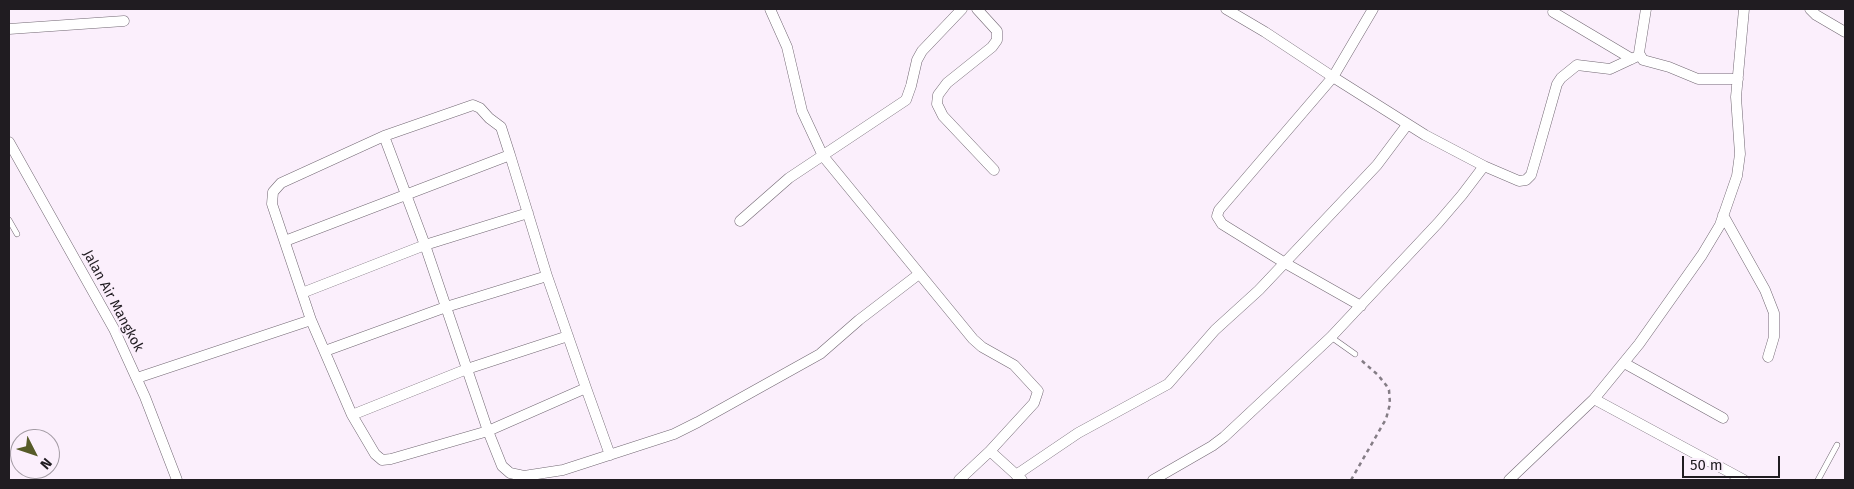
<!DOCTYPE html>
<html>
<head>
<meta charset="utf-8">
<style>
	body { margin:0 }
	#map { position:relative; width:1854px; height:489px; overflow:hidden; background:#fbeffc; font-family:"Fira Sans",sans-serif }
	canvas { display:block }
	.frame { position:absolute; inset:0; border:10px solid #201c21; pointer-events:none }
	.north { position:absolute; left:10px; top:429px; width:50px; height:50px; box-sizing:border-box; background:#fbeffc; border:1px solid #a39ba4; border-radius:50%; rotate:131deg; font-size:14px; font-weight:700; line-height:20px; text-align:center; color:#201c21 }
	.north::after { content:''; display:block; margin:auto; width:18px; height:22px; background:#565a28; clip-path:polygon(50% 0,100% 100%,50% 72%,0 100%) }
	.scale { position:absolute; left:1682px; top:456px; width:98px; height:22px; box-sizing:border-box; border:2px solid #201c21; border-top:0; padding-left:6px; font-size:15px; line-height:18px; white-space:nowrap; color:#201c21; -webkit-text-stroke:4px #fbeffc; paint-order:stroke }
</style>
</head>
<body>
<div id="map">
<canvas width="1854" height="489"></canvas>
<div class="frame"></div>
<div class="north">N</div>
<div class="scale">50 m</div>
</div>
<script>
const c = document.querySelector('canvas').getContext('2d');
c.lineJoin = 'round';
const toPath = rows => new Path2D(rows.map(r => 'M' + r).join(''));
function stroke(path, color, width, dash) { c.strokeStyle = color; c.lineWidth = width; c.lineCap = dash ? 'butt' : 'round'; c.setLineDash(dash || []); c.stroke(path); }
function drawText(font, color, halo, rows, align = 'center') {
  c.font = font + ' "Fira Sans",sans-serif'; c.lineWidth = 4.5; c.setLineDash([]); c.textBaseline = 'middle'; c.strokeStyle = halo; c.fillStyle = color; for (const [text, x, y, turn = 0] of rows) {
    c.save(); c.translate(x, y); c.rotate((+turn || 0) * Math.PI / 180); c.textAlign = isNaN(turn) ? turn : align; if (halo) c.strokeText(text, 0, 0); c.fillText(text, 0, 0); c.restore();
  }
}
const lane = toPath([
	[9,220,17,234],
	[1331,337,1355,354],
	[1818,480,1837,445]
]);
const street = toPath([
	[770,9,787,47,802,111,823,156,973,339,982,347,1014,365,1038,391,1034,403,990,451,1022,480],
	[977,9,997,31,997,40,992,47,947,83,938,95,937,104,943,116,994,170],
	[1646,9,1639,53,1643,60,1669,67,1698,79,1738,79],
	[1810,9,1816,15,1845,32],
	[1553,12,1632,59],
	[9,29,124,21],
	[384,136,473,105,480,108,489,118,501,127,510,155],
	[9,142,114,329,145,397,177,480],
	[1484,166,1519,181,1526,180,1531,175,1536,158,1557,84,1561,78,1577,65,1610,69,1640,55],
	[1723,215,1765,290,1774,313,1774,337,1768,357],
	[740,221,789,178,906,100,911,86,917,60,922,51,962,9],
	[285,241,510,155,547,276],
	[302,293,425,245,528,213],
	[1361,306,1285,263,1222,224,1217,216,1219,210,1333,77,1373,9],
	[311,320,272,204,273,192,281,183,384,136,425,245,467,369,568,336],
	[325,351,446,307,547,276,586,388],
	[1624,363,1723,418],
	[137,378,311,320,352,415,375,454,382,460,391,459,488,431,502,466,510,473,524,476,563,470,674,434,698,422,820,354,859,320,919,274],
	[1594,399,1744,480],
	[352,415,467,369,488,431,586,388,610,455],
	[1016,475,1078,433,1168,384,1215,330,1259,290,1377,165,1407,125],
	[959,480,990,451],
	[1153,480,1212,446,1224,437,1331,337,1438,223,1462,195,1484,166,1425,135,1333,77,1265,32,1226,9],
	[1509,480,1594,399,1639,344,1702,255,1720,225,1737,176,1740,154,1736,97,1744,9]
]);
stroke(lane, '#716772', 6);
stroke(street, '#716772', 11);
stroke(toPath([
	[1351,480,1386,419,1390,404,1389,390,1386,385,1378,375,1361,360]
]), '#847c85', 2.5, [4, 4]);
stroke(lane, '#fff', 5);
stroke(street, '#fff', 10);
drawText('14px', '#201c21', '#fbeffc', [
	["Jalan Air Mangkok",113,301,62]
]);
</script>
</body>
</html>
